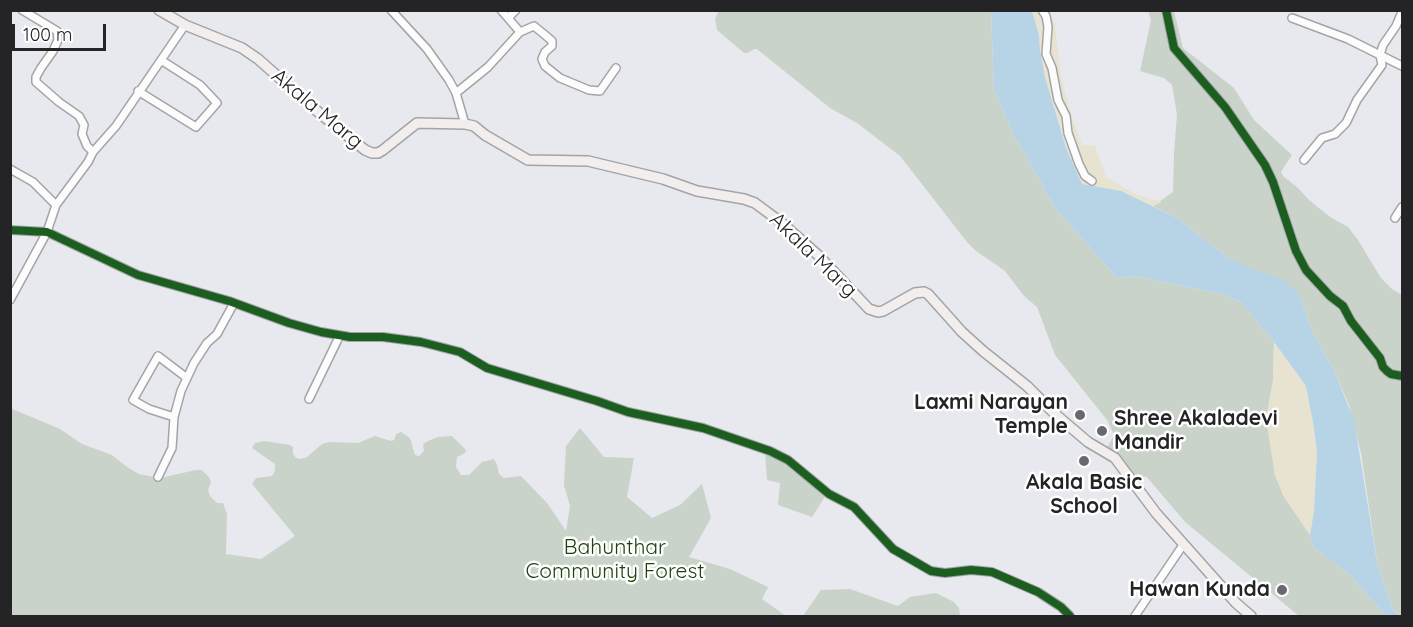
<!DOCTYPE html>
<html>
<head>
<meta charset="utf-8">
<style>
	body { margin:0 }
	#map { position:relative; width:1413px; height:627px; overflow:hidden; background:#e8e9ee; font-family:Quicksand,sans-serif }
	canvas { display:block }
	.frame { position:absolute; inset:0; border:12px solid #242427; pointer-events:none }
	.scale { position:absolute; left:12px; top:24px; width:94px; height:27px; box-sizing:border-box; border:3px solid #242427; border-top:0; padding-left:8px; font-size:18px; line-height:21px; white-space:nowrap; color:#242427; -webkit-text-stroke:4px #fff; paint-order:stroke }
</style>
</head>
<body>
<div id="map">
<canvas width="1413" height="627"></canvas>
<div class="frame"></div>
<div class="scale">100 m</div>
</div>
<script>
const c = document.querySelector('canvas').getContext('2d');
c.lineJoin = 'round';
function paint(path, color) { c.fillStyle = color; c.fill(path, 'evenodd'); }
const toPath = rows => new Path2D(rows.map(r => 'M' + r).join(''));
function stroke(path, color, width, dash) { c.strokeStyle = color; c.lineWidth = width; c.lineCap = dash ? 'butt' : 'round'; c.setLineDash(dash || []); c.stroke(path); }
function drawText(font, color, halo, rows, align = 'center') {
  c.font = font + ' Quicksand,sans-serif'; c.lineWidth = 5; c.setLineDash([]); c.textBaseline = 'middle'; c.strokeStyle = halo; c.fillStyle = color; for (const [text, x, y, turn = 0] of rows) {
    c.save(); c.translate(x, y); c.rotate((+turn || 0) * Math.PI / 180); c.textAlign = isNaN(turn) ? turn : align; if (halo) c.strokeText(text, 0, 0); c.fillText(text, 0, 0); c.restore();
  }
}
paint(toPath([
	[719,10,991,11,994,90,1015,137,1056,209,1117,278,1136,276,1226,295,1242,303,1274,342,1273,381,1266,419,1283,495,1310,535,1313,547,1349,574,1386,616,1299,616,1185,522,1146,476,1135,483,1106,450,1114,435,1107,420,1055,355,1037,307,1024,296,1005,271,976,251,967,242,900,156,857,123,830,108,757,49,754,49,748,53,744,53,717,30,715,19],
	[1148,11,1174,11,1183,48,1234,88,1254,120,1292,155,1281,172,1283,176,1298,188,1309,200,1330,217,1348,227,1358,240,1381,278,1392,289,1402,295,1402,616,1393,610,1378,568,1361,453,1349,405,1334,370,1313,334,1299,294,1227,257,1177,218,1153,206,1173,192,1174,153,1177,115,1172,85,1164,78,1140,71,1151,20],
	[10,408,60,429,82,444,112,455,127,467,139,474,160,478,196,470,202,470,209,477,211,482,208,490,210,496,217,503,223,503,227,514,226,554,261,559,295,536,252,484,256,478,272,476,275,470,275,464,252,448,255,443,264,441,290,445,293,447,293,454,296,458,301,459,307,457,322,444,329,442,358,443,375,436,391,441,394,440,396,434,401,432,410,438,415,455,419,456,424,451,423,444,428,441,438,437,452,436,466,450,465,453,457,457,456,467,461,475,469,475,482,462,494,459,497,465,499,474,504,478,521,476,547,503,566,531,570,506,564,485,566,446,580,428,604,457,634,458,627,497,652,518,680,505,702,484,711,518,689,557,730,569,768,587,762,599,786,616,11,616],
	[765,452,795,468,826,495,812,517,778,505,780,483,767,480],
	[850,589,898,606,910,597,936,593,954,602,959,608,960,616,803,616,821,590]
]), '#cad3c9');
paint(toPath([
	[1032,11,1049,11,1055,24,1061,77,1071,114,1082,145,1095,146,1106,177,1135,194,1162,202,1153,206,1121,191,1082,184,1066,148,1045,77,1040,50,1039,35],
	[1274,342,1306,386,1310,400,1317,452,1314,511,1310,535,1283,495,1275,476,1266,419,1273,381]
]), '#e8e3d1');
paint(toPath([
	[991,11,1032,11,1039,35,1040,50,1045,77,1066,148,1082,184,1121,191,1177,218,1227,257,1250,268,1285,280,1299,294,1313,334,1334,370,1354,420,1378,568,1393,610,1401,616,1386,616,1349,574,1313,547,1310,535,1314,511,1317,452,1313,422,1306,386,1274,342,1242,303,1226,295,1136,276,1117,278,1056,209,1015,137,994,90]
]), '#b7d4e7');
const minor = toPath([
	[22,10,57,31,58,40,53,51,41,68,36,77,36,82,59,102,79,116,84,125,82,134,87,146,93,152],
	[391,10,427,49,449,80,456,93,465,124],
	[501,10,508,18],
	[1042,10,1046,16,1048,27,1046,54,1052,68,1058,100,1066,116,1068,133,1079,164,1085,176,1092,181],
	[1166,10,1174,48,1225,107,1265,165,1273,182,1296,251,1306,270,1330,296,1343,306,1351,321,1380,358,1383,367,1387,371,1391,374,1402,376],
	[1292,18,1348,39,1402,66],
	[520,32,534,26,545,35,552,41,552,46,545,52,542,59,545,66,560,78,589,90,600,91,616,68],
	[138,91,196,127,217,103,200,85,161,60],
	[456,93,488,67,520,32,508,18,516,10],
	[1304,160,1322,138,1335,134,1346,123,1357,100,1382,65,1380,55,1383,45,1396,26,1402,12],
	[10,169,33,182,56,205,47,232,10,300],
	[56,205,88,162,93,152,116,126,185,25],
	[1395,218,1402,207],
	[10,230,47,232,138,275,229,301,289,323,321,332,350,337,383,337,421,342,460,352,487,368,597,401,628,412,703,428,770,451,788,460,829,494,854,507,893,549,931,571,945,573,971,570,992,572,1038,592,1061,607,1070,616],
	[309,399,340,335],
	[174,417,149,409,133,400,158,356,187,378],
	[158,477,172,448,174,417,181,391,194,363,207,343,217,334,234,303],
	[1135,616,1183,545]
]);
const secondary = toPath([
	[159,10,185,25,242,48,258,59,317,111,365,150,372,153,378,153,383,150,417,123,465,124,474,126,485,135,528,160,588,161,663,179,697,191,744,199,755,203,782,223,819,256,869,309,878,312,883,311,915,293,924,292,928,294,962,332,983,351,1027,386,1054,413,1088,442,1115,458,1156,513,1236,603,1251,616]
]);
stroke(minor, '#a3a4a7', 10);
stroke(secondary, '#a3a4a7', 12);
stroke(minor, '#fcfcfc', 7);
stroke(secondary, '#f2eeee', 9);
stroke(toPath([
	[1166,10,1174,48,1225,107,1265,165,1273,182,1296,251,1306,270,1330,296,1343,306,1351,321,1380,358,1383,367,1387,371,1391,374,1402,376],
	[10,230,47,232,138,275,229,301,289,323,321,332,350,337,383,337,421,342,460,352,487,368,597,401,628,412,703,428,770,451,788,460,829,494,854,507,893,549,931,571,945,573,971,570,992,572,1038,592,1061,607,1070,616]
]), '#1b5e20', 8);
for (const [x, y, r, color] of [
	[1080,415,6,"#69696d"],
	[1102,431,6,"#69696d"],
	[1084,461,6,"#69696d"],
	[1282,590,6,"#69696d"]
]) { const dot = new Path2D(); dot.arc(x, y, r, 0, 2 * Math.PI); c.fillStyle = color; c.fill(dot); stroke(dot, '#fff', 2); }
drawText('21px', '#242427', '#fff', [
	["Akala Marg",317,109,40],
	["Akala Marg",813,255,44]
]);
drawText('bold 21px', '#242427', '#fff', [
	["Laxmi Narayan",1068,403],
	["Temple",1068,427],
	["Shree Akaladevi",1114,419,"left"],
	["Mandir",1114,443,"left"],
	["Akala Basic",1084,483,"center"],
	["School",1084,507,"center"],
	["Hawan Kunda",1270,590]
], 'right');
drawText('21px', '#1e410f', '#fff', [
	["Bahunthar",615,548],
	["Community Forest",615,572]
]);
</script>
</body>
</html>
